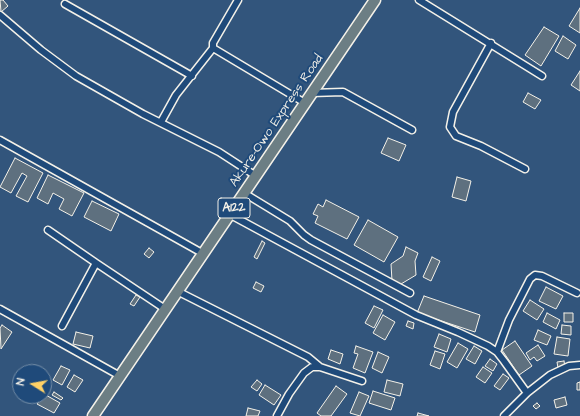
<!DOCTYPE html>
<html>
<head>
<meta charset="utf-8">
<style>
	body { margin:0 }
	#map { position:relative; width:580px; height:416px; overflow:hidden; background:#32557c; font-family:"Architects Daughter",sans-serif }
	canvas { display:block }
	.north { position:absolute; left:12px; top:364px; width:40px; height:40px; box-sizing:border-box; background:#1f4a7a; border:1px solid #748da6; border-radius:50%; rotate:281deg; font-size:11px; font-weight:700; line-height:16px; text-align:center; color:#f4f1e8 }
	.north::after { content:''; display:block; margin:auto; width:14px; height:18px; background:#ffd166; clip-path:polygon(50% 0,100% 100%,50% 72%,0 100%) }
</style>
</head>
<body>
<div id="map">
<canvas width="580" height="416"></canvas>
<div class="north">N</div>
</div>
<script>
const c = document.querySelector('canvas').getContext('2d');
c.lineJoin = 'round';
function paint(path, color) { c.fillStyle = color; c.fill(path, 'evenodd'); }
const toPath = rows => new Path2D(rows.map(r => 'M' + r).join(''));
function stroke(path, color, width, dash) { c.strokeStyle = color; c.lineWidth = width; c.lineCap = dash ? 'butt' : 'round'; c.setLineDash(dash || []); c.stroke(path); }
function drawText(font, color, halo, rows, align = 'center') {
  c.font = font + ' "Architects Daughter",sans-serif'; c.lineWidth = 4; c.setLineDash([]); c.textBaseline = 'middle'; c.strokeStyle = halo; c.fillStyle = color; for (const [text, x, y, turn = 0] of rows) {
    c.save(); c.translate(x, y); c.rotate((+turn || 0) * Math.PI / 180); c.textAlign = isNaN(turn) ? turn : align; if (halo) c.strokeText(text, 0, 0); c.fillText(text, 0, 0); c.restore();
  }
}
const building = toPath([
	[0,0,3,0,8,6,1,12,0,0],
	[580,8,580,33,569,26,580,8],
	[544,27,559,36,541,66,525,55,544,27],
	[563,36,576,45,568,59,555,51,563,36],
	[580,71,580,91,571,85,580,71],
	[528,93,541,100,535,109,523,102,528,93],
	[388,138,406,145,399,161,381,153,388,138],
	[15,158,43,173,28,202,16,196,27,176,22,173,11,193,0,187,15,158],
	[48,175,84,193,72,216,59,209,64,199,53,193,48,204,37,198,48,175],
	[457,177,471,181,466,201,452,197,457,177],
	[326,200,359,217,347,239,315,223,318,216,313,214,318,204,323,207,326,200],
	[92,201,119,214,111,231,84,217,92,201],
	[368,220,398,237,384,262,354,245,368,220],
	[262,241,265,243,257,259,254,257,262,241],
	[406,247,418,253,415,261,416,275,401,284,392,281,391,264,403,256,406,247],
	[149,248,154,252,149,258,144,254,149,248],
	[432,257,440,261,431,281,423,277,432,257],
	[256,282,264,286,261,292,253,288,256,282],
	[546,287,563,296,556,309,539,301,546,287],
	[136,295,140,297,134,306,130,304,136,295],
	[424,296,480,315,475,332,417,313,424,296],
	[530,300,544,309,537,320,523,311,530,300],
	[374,306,383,310,374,328,365,323,374,306],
	[547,313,560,320,556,329,543,322,547,313],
	[564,313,573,313,573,322,564,322,564,313],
	[383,315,395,322,385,340,373,333,383,315],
	[408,321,414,323,413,329,406,326,408,321],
	[2,325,12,332,1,349,0,328,2,325],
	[562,325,571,326,571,335,561,334,562,325],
	[538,330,551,336,547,345,534,340,538,330],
	[76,332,93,336,90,348,73,344,76,332],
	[439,334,451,339,447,352,434,347,439,334],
	[557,337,570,339,568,356,554,354,557,337],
	[515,341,532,366,519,375,502,350,515,341],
	[458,343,468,349,457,368,447,362,458,343],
	[538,345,545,356,537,361,534,357,530,360,526,353,538,345],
	[356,346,373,352,365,373,353,368,358,354,354,353,356,346],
	[474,346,482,351,475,364,466,359,474,346],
	[331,350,343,354,340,364,328,359,331,350],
	[435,351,445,354,440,369,430,365,435,351],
	[378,352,389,357,382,373,372,368,378,352],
	[490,359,497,364,493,371,485,366,490,359],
	[564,361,565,367,558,368,557,362,564,361],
	[61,366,70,370,62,385,53,380,61,366],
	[483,367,492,373,485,383,476,377,483,367],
	[503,374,509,378,500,390,494,386,503,374],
	[74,375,83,380,75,392,67,387,74,375],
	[257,380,262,384,257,391,251,387,257,380],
	[387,380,403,384,400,396,384,392,387,380],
	[580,382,580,390,577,390,577,383,580,382],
	[265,385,281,395,274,405,259,395,265,385],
	[336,386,347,394,331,416,321,416,317,413,336,386],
	[373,391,395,398,391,410,369,403,373,391],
	[54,392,63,398,61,400,52,395,54,392],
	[359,392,369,396,360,416,350,413,359,392],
	[44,394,60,403,54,413,37,404,44,394],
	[565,397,567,405,556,408,554,400,565,397],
	[537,403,540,406,536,409,533,406,537,403],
	[248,408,260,411,258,416,246,416,248,408],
	[418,413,429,416,417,416,418,413]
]);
paint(building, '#5e707f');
stroke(building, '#f4f1e8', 1);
const minor = toPath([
	[238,0,213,43,213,48,305,103],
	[419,0,542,76],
	[65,4,192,76],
	[0,15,41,50,76,76,143,114,219,152,256,176],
	[491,43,453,112,450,127,456,136,481,146,525,169],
	[311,93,343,92,412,130],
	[161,122,176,95,213,48],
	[0,140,202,253],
	[244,193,290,221,304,235,311,240,410,293],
	[229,214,416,315,458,332,488,346,497,352,504,361,527,393],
	[48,230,96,263],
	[177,291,308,357,320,367],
	[0,309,120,376],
	[62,326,96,263,165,309],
	[497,352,509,320,530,279,535,275,542,276,577,293],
	[277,416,289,394,304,373,312,367,320,367,362,381],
	[504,416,527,393,550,375,569,366,580,365]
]);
const trunk = toPath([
	[93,416,375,0]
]);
stroke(minor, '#f4f1e8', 9);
stroke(trunk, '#f4f1e8', 13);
stroke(minor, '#1f4a7a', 6);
stroke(trunk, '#6c7e84', 10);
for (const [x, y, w] of [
	[234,208,32]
]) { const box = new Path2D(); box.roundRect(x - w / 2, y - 10, w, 20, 3); c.fillStyle = '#1f4a7a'; c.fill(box); stroke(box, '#f4f1e8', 1); }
drawText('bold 12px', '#f4f1e8', null, [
	["A122",234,208]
]);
drawText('13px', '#f4f1e8', '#1f4a7a', [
	["Akure-Owo Express Road",277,121,-56]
]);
</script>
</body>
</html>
